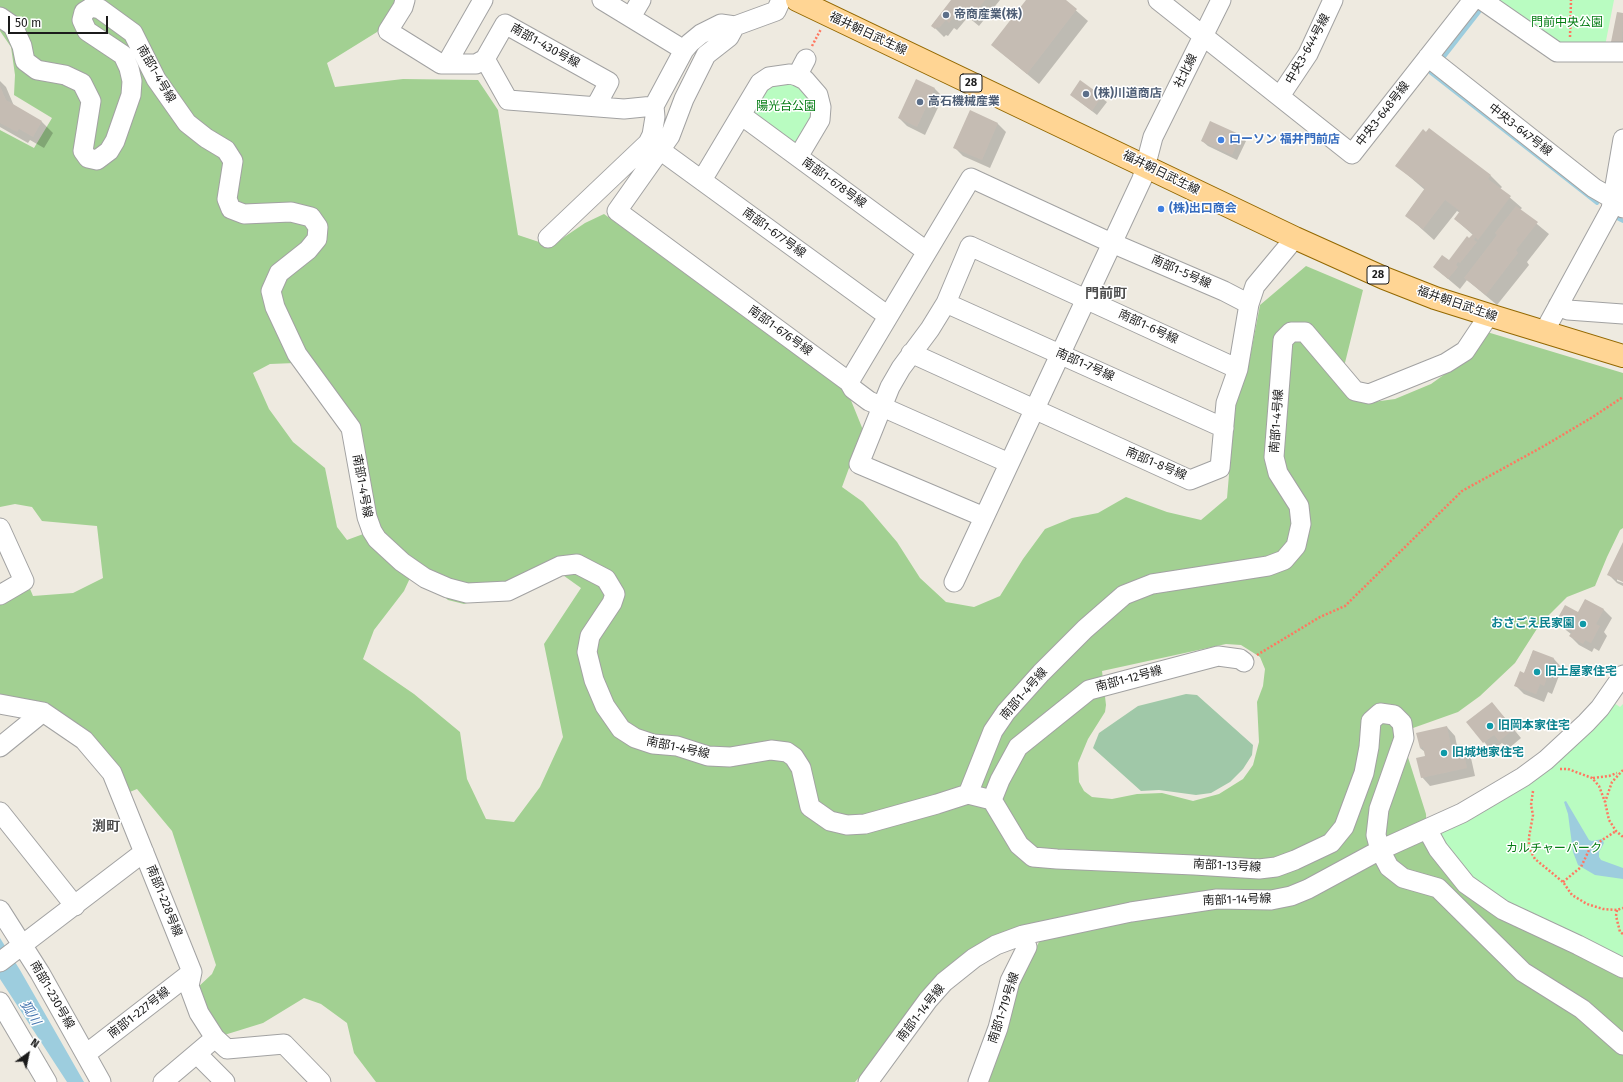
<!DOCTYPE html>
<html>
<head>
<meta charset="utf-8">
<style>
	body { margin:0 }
	#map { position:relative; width:1623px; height:1082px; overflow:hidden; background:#eeeae0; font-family:"Fira Sans",sans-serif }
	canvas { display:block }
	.north { position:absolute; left:8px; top:1034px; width:40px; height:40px; -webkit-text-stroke:3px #fff; paint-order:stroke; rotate:33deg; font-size:11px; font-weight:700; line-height:16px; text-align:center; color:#1b1b1b }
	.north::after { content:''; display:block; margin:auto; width:14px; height:18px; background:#1b1b1b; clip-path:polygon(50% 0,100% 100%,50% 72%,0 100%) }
	.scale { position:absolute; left:8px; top:16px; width:100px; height:18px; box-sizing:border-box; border:2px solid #1b1b1b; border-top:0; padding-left:5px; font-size:12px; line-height:14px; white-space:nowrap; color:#1b1b1b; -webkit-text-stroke:3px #fff; paint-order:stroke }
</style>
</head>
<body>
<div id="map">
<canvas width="1623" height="1082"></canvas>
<div class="north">N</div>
<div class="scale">50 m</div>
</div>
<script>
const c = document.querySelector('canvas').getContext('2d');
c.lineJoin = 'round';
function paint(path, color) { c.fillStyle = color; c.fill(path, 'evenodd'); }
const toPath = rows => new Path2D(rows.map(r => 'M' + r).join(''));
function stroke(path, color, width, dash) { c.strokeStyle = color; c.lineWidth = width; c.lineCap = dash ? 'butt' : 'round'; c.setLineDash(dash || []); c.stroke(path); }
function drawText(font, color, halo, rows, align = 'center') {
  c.font = font + ' "Fira Sans","Noto Sans JP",sans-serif'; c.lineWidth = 3; c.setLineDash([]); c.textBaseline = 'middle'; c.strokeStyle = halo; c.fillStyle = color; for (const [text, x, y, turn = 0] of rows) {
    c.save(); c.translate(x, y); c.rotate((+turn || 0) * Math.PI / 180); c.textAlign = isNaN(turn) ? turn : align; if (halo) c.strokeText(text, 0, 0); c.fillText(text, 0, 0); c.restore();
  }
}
paint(toPath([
	[0,0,400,0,388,19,377,32,327,63,335,87,403,79,478,80,498,110,518,235,551,246,585,223,604,214,848,393,863,430,842,487,863,502,897,542,920,578,946,602,974,607,1000,596,1023,559,1045,529,1072,518,1098,513,1126,497,1167,512,1201,520,1227,498,1235,405,1248,368,1260,305,1306,266,1363,290,1339,387,1353,399,1366,403,1395,399,1431,384,1459,364,1487,332,1623,373,1623,528,1620,530,1607,557,1595,586,1567,597,1540,624,1515,663,1480,696,1458,712,1413,728,1406,751,1426,814,1427,843,1623,977,1623,1082,987,1082,1016,986,1039,942,1035,924,996,937,886,1046,855,1082,376,1082,354,1053,347,1023,321,1004,304,998,263,1023,221,1036,196,989,212,974,216,965,172,831,137,789,125,794,88,737,0,698,0,601,28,584,33,596,73,593,103,578,97,526,42,521,32,507,15,504,0,507,0,130,34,148,52,118,14,95,15,75,11,47,0,31],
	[295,363,349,440,366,533,347,540,337,527,325,468,293,442,269,409,253,373,270,364],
	[560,573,581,588,544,644,563,737,540,787,514,822,486,819,467,779,460,732,414,694,363,659,374,630,404,591,410,578,438,591,448,600,464,604],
	[1226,644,1241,645,1260,657,1265,669,1263,686,1257,702,1259,742,1253,765,1243,779,1219,794,1193,801,1162,793,1137,794,1112,799,1092,797,1084,791,1079,782,1078,763,1088,739,1105,712,1106,705,1102,671]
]), '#a2d092');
paint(toPath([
	[1186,694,1197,695,1253,745,1252,755,1243,769,1230,782,1211,793,1196,795,1159,790,1141,791,1093,748,1099,733,1138,706]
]), '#a0c8a8');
paint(toPath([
	[1491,0,1614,0,1605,46,1558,45],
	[789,80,809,91,815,119,793,146,751,114,764,86],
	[1614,703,1620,707,1623,704,1623,966,1516,909,1464,872,1452,860,1439,832]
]), '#b9fcc1');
paint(toPath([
	[1566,801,1589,840,1592,841,1602,839,1604,843,1599,852,1599,857,1601,860,1623,868,1623,879,1595,875,1578,865,1573,852,1568,814,1564,802],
	[0,938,20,970,84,1082,67,1082,0,979]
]), '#9dcdde');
paint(toPath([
	[952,0,1000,0,979,26,968,17,957,30,954,28,948,36,946,35,944,37,932,25],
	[1027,0,1064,0,1088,21,1039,84,992,45],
	[1618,13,1623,14,1623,48,1618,47,1612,42],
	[0,81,6,87,14,106,42,122,53,133,44,148,30,140,28,143,0,127],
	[917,81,935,89,943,97,925,135,907,126,899,118],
	[1080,82,1107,102,1097,115,1071,95],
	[970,112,998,124,1006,132,990,168,963,156,954,147],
	[1429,129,1491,176,1502,187,1500,189,1522,208,1520,210,1549,234,1527,262,1529,265,1497,305,1467,280,1460,289,1434,267,1449,261,1473,235,1455,219,1460,213,1457,211,1434,240,1406,215,1425,190,1396,165],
	[1240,136,1246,141,1237,160,1208,146,1202,141],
	[1623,544,1623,581,1617,579,1617,581,1623,583,1623,586,1617,583,1609,575],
	[1586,600,1604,610,1612,618,1604,632,1607,636,1599,651,1594,648,1592,652,1579,645,1570,636,1571,634,1557,623,1579,613],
	[1533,651,1554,659,1562,668,1552,694,1548,692,1544,702,1524,694,1515,685,1524,674],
	[1492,703,1521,738,1508,749,1502,743,1492,751,1467,722],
	[1447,727,1455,736,1458,751,1463,750,1471,758,1475,776,1430,786,1422,777,1426,757,1425,752,1420,748]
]), '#0003');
stroke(toPath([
	[1443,58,1479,12,1476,10],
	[1433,71,1431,73,1597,203],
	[1613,216,1623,221]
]), '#9dcdde', 4);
paint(toPath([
	[951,0,985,0,970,19,959,9,949,23,946,20,939,28,937,27,935,29,931,26],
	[1026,0,1066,0,1077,9,1027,74,991,45],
	[1617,12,1623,13,1622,44,1611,42],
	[916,79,935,88,917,127,898,118],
	[1080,80,1102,96,1092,111,1070,95],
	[0,86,6,100,42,121,33,137,19,129,17,132,0,123],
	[970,110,998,123,982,160,953,148],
	[1210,121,1241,135,1232,155,1201,141],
	[1429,128,1491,175,1488,179,1511,196,1478,240,1475,237,1474,240,1477,242,1460,263,1458,262,1456,265,1458,267,1448,279,1433,267,1442,255,1449,260,1467,236,1469,238,1473,234,1454,219,1460,211,1445,200,1423,229,1405,216,1425,188,1395,166,1423,129,1426,132],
	[1516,206,1538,222,1516,250,1518,253,1486,295,1464,278,1497,235,1495,233],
	[1623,542,1623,582,1607,575],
	[1585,599,1604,609,1596,624,1600,626,1591,643,1585,640,1583,644,1569,636,1572,632,1555,623,1565,605,1578,612],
	[1533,650,1554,658,1544,686,1540,684,1536,694,1514,686,1520,671,1524,673],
	[1492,702,1514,729,1499,741,1494,735,1483,743,1466,722],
	[1447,726,1452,751,1463,749,1467,768,1421,778,1416,758,1425,756,1423,747,1420,748,1416,733]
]), '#c5bcb3');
const minor = toPath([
	[405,0,403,7,388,31,441,64,476,64,485,59],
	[602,0,684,50],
	[781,0,776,11,735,26,729,37,706,55,684,99,670,136,617,211,849,382,971,178,1105,240,1224,291,1249,304],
	[1158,0,1352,154,1473,0],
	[1482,0,1557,52,1623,52],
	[0,17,13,26,22,46,25,61,37,70,65,75,82,83,91,101,83,151,88,158,97,160,109,151,115,141,131,95,132,81,129,68,123,55,87,31,82,20,84,12,92,7,100,9,133,33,156,79,187,123,206,138,226,150,233,161,227,199,231,209,244,214,291,212,311,217,318,227,317,239,308,250,279,273,271,291,275,307,297,354,351,428,367,517,372,531,377,539,402,562,425,578,448,588,467,593,508,591,560,566,577,564,606,579,615,594,612,603,590,636,587,652,594,680,605,706,621,729,635,738,653,744,677,746,708,756,730,757,771,750,787,752,794,757,801,768,810,807,830,821,847,825,865,824,937,804,968,794],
	[631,17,641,0],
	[1428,57,1594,188,1613,199,1623,208],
	[485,59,508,100,624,109,654,106,684,50,690,43,701,34,721,24,735,26],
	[485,59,505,24,609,82,596,106],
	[447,63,483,0],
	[797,76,806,59],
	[1280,96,1308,54,1333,0],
	[741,115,926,251],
	[660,150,888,316],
	[702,180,760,83,769,77,790,74,797,76,805,80,818,95,821,107,820,120,798,157],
	[548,238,648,143,652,135,655,117,654,106],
	[946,303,1224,428],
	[1558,306,1568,310,1623,314],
	[1544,332,1611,209,1623,139],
	[911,353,1190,480,1220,468,1226,403,1238,369,1249,304,1255,286,1295,238],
	[849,382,853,389,869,401,1009,463],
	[984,517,859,464,890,387,901,368,930,329,946,303,970,246,1238,369],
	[0,528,24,581,0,595],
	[954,582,1142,179,1153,137,1221,0],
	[0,704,43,712,84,740,112,773,192,972,189,986,199,1013,215,1038,227,1049,284,1044,321,1082],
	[0,747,43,712],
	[968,794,992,800,1019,845,1033,857,1057,859,1194,865,1259,869,1276,867,1295,860,1331,843,1344,827,1364,773,1369,747,1371,721,1380,713,1394,715,1402,723,1404,738,1379,809,1376,835,1380,850,1389,867,1403,878,1438,888,1523,972,1582,1009,1623,1045],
	[968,794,993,731,1006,712,1041,673,1085,629,1124,595,1152,584,1268,566,1284,560,1296,546,1301,524,1299,506,1278,473,1274,457,1283,340,1291,332,1305,332,1355,391,1369,394,1446,363,1465,351,1489,315],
	[992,800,1000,780,1018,747,1089,690,1218,656,1240,659,1244,662],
	[0,812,75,906],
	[1427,829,1438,849,1466,884,1503,910,1578,945,1623,968],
	[0,910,40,973,101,1082],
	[0,962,144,852],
	[0,1002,47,1082],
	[86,1054,192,972],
	[197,1054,225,1082],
	[163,1082,215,1038],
	[868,1082,928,1000,944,982,974,958,996,945,1023,935,1131,912,1217,899,1271,900,1291,896,1308,889,1380,850,1462,813,1523,777,1546,760,1586,723,1600,708,1623,675],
	[978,1082,998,1028,1010,981,1027,947,1023,935]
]);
const major = toPath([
	[797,0,1295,238,1384,278,1435,298,1489,315,1623,356]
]);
stroke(minor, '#a2a2a2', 21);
stroke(major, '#936800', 24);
stroke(toPath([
	[1570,37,1571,0],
	[812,46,821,29],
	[1257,655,1320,617,1345,606,1462,491,1544,446,1591,418,1623,397],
	[1560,769,1568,769,1592,778,1599,786,1605,802],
	[1623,770,1612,782,1605,802,1609,820,1616,831,1623,837],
	[1593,778,1609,776,1617,773],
	[1533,791,1531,805,1533,815,1529,837,1529,848,1535,859,1563,882,1572,895,1587,904,1603,909,1617,910,1623,908],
	[1563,882,1581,867,1590,848,1616,831],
	[1617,910,1616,916,1620,932,1623,934]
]), '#ff7760', 2.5, [2, 2]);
stroke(minor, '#fff', 19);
stroke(major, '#ffd594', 22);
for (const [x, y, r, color] of [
	[946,15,4,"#5c6f8a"],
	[1086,94,4,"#5c6f8a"],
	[920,102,4,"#5c6f8a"],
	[1221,140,4,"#3f7fe0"],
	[1161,209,4,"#3f7fe0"],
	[1583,624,4,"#0f9aa8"],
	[1537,672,4,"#0f9aa8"],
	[1490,726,4,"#0f9aa8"],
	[1444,753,4,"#0f9aa8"]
]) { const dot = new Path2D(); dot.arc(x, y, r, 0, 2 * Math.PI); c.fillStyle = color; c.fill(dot); stroke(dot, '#fff', 1.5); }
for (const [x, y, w] of [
	[971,83,22],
	[1378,275,22]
]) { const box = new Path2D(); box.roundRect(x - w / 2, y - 9, w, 18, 3); c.fillStyle = '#fff'; c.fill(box); stroke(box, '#1b1b1b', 1); }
drawText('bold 11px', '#1b1b1b', null, [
	["28",971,83],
	["28",1378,275]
]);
drawText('bold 12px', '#4e5e75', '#fff', [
	["帝商産業(株)",954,15],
	["(株)川道商店",1094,94],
	["高石機械産業",928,102]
], 'left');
drawText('12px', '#057d14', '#fff', [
	["門前中央公園",1567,23],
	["陽光台公園",786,107],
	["カルチャーパーク",1554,849]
]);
drawText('12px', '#1b1b1b', '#fff', [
	["福井朝日武生線",868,34,25],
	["南部1-430号線",545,46,29],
	["中央3-644号線",1308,49,-61],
	["社北線",1186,71,-64],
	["南部1-4号線",156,74,60],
	["中央3-648号線",1383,114,-52],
	["中央3-647号線",1520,130,38],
	["福井朝日武生線",1161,173,26],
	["南部1-678号線",834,183,36],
	["南部1-677号線",774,233,36],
	["南部1-5号線",1181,272,24],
	["福井朝日武生線",1457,304,19],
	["南部1-6号線",1148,327,25],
	["南部1-676号線",780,331,36],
	["南部1-7号線",1085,365,24],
	["南部1-4号線",1277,421,-86],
	["南部1-8号線",1156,464,23],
	["南部1-4号線",362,486,80],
	["南部1-12号線",1129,679,-15],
	["南部1-4号線",1024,694,-49],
	["南部1-4号線",678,748,12],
	["南部1-13号線",1227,866,3],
	["南部1-14号線",1237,900,-2],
	["南部1-228号線",164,901,68],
	["南部1-230号線",52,995,60],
	["南部1-719号線",1004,1008,-72],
	["南部1-227号線",139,1013,-38],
	["南部1-14号線",921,1013,-52]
]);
drawText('bold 12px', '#366cbe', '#fff', [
	["ローソン 福井門前店",1229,140],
	["(株)出口商会",1169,209]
], 'left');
drawText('bold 12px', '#0d838f', '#fff', [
	["おさごえ民家園",1575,624,"right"],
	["旧土屋家住宅",1545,672],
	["旧岡本家住宅",1498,726],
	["旧城地家住宅",1452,753]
], 'left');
drawText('italic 13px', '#4475af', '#fff', [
	["狐川",30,1013,59]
]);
drawText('bold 14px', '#4e4e4e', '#fff', [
	["門前町",1106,294],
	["渕町",106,827]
]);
</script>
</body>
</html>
